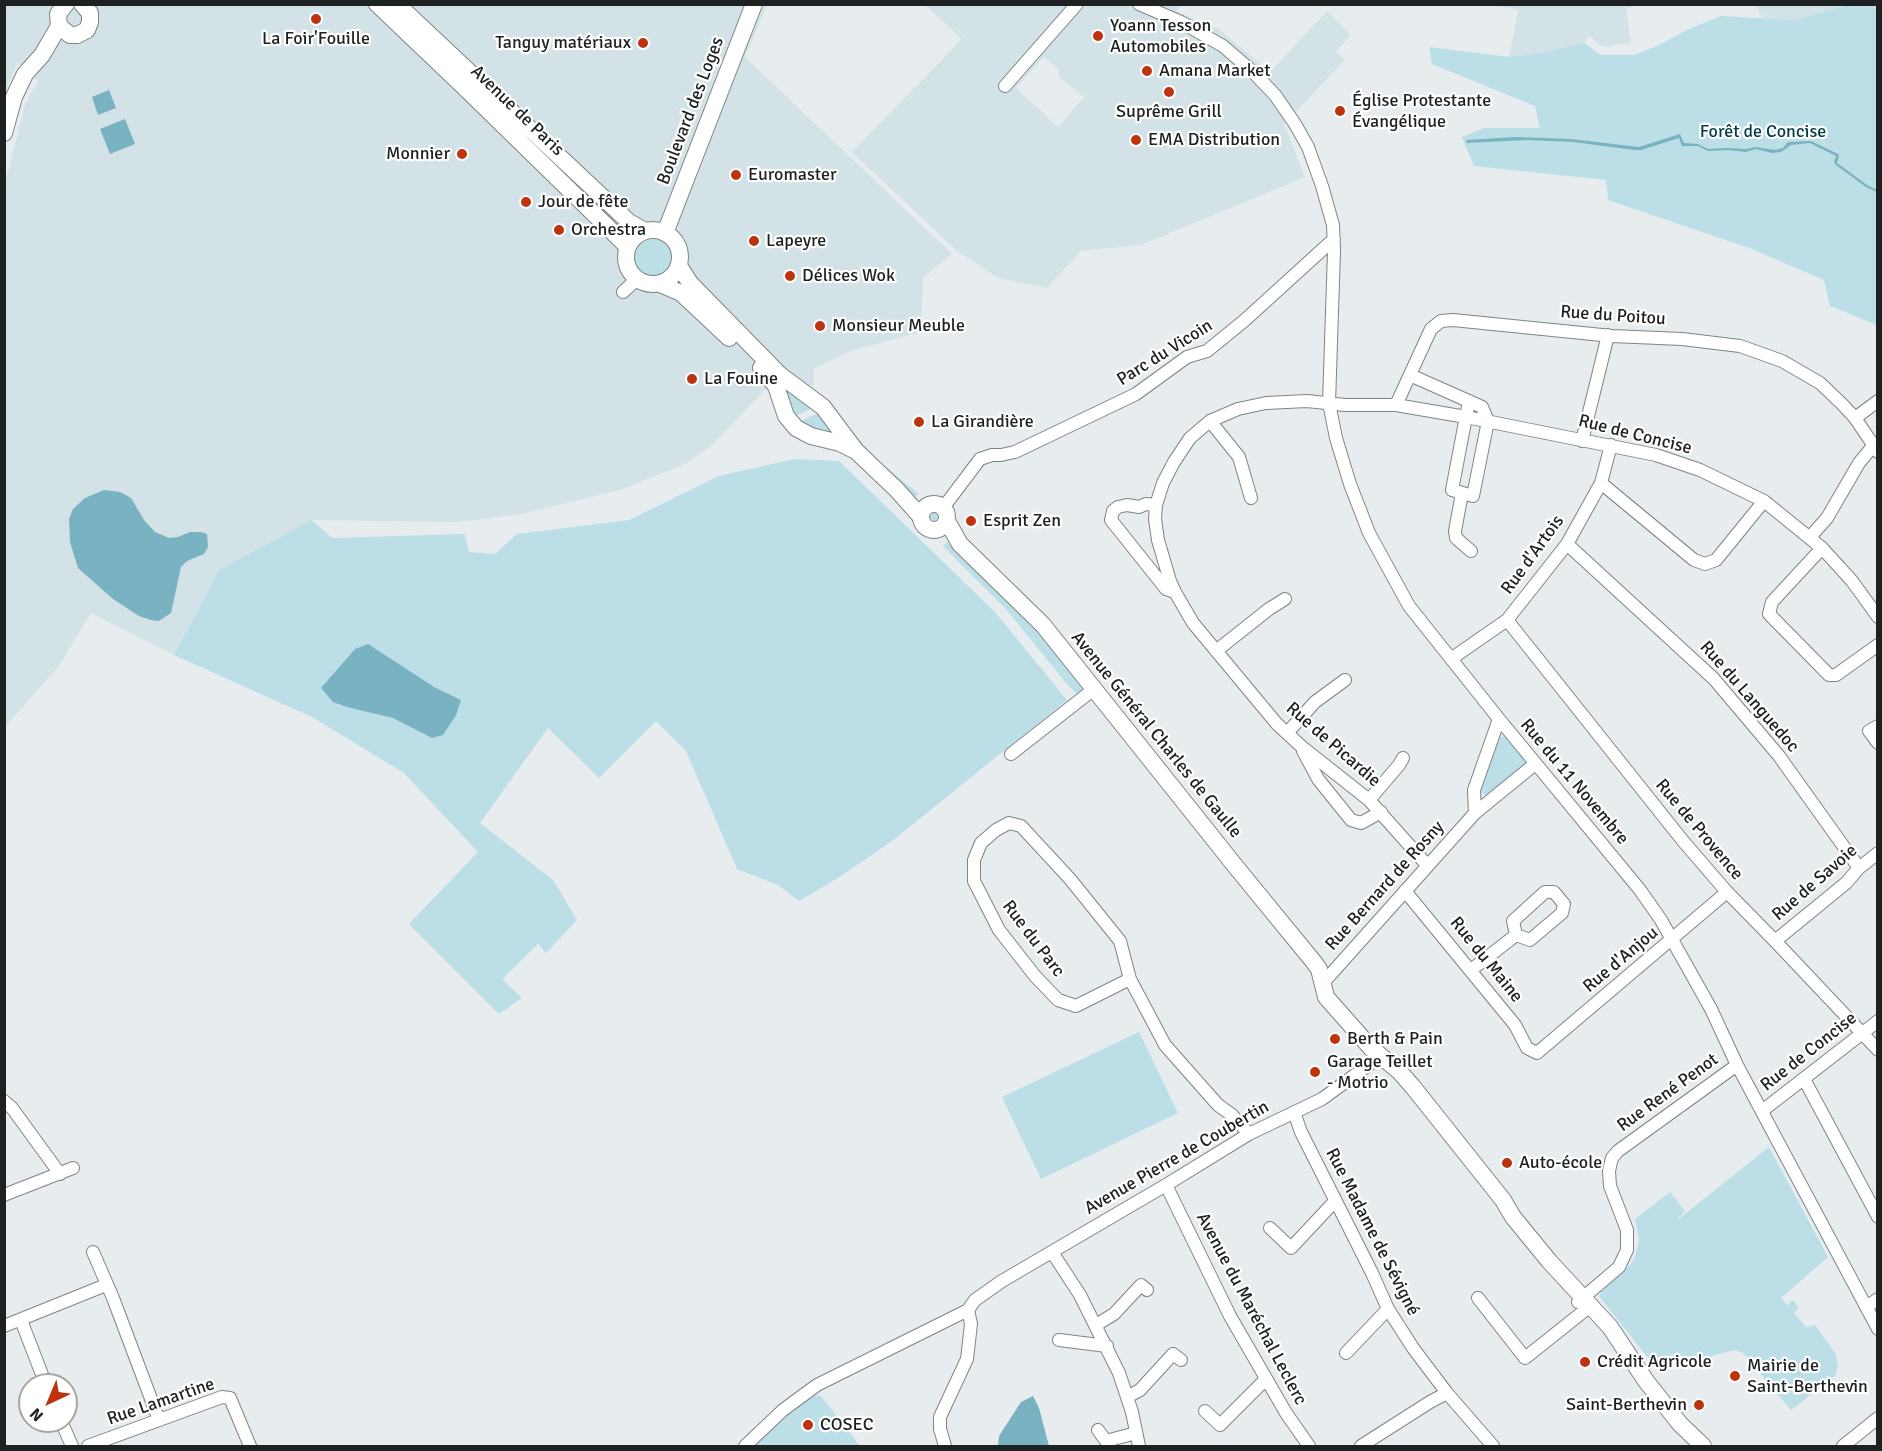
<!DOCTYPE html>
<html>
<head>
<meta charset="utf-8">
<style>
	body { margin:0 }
	#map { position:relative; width:1882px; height:1451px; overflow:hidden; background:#e7edef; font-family:Signika,sans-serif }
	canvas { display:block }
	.frame { position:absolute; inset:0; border:6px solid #1e2121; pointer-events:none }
	.north { position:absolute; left:18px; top:1373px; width:60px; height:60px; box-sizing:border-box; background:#fff; border:2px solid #a5a6a6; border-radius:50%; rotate:224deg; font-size:16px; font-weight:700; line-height:24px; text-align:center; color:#1e2121 }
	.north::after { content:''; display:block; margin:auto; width:21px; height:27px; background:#bd330e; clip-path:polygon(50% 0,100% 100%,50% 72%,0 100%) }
</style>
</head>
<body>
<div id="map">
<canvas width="1882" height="1451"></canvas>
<div class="frame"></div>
<div class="north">N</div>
</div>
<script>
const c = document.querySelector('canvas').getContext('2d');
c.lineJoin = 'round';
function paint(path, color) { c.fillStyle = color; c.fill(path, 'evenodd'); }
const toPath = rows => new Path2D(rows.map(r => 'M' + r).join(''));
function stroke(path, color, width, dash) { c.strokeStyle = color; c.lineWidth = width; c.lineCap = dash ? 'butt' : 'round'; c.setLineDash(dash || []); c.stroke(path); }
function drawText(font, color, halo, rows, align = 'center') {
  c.font = font + ' Signika,sans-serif'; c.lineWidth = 4.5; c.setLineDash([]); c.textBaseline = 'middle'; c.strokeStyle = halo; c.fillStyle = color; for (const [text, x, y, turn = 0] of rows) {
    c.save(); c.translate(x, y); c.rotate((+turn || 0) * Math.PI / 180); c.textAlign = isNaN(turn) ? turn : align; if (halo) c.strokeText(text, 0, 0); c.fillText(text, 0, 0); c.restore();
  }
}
paint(toPath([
	[4,5,767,5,745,57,952,254,923,278,921,332,851,351,814,368,814,385,765,390,712,445,685,464,620,490,521,514,459,522,312,520,219,570,174,655,91,613,59,666,5,727,4,187,25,104,38,81,18,63,5,91],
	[925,5,1182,5,1176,11,1219,29,1270,72,1327,11,1351,35,1336,51,1345,60,1284,124,1305,177,1141,245,1081,251,1047,288,998,278,957,251,852,152,962,39],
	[1044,57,1059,70,1059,77,1084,97,1058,127,1016,88],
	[1492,5,1635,5,1626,9,1631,43,1603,47,1589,36,1584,43,1541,53,1509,57,1518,10],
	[1755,5,1844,5,1840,8,1794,20,1763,18]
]), '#d2e2e6');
paint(toPath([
	[1844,5,1874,5,1878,11,1877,325,1830,306,1824,280,1752,249,1608,200,1606,180,1474,166,1462,137,1484,128,1540,128,1535,106,1432,64,1429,47,1509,57,1541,53,1584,43,1601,55,1634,55,1657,46,1691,28,1721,16,1794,20,1839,8],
	'635 258a19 19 0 1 1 38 0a19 19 0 1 1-38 0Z',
	[764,362,817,406,791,418],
	[823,411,846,441,796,423],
	[848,428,880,462,914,490,918,494,916,497,856,443],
	[795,459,839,461,995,612,1067,700,892,841,838,878,799,901,778,885,737,869,686,751,656,721,599,778,548,728,480,823,553,880,577,920,546,953,538,944,502,979,522,998,499,1014,409,924,478,852,404,773,312,717,174,655,219,570,312,520,332,538,465,534,469,552,495,554,517,534,629,520,719,476],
	'928 516a7 7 0 1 1 14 0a7 7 0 1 1-14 0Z',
	[947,542,1038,630,1081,685,1082,691,1079,696,1066,683,1006,609,943,546],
	[1507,736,1527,761,1524,766,1487,796,1481,792,1479,787,1496,740,1500,737],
	[1139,1032,1178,1113,1041,1179,1002,1097],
	[1769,1147,1828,1257,1781,1298,1787,1305,1793,1300,1799,1308,1794,1313,1806,1327,1815,1325,1836,1354,1838,1366,1835,1376,1791,1410,1743,1353,1735,1350,1714,1355,1703,1364,1688,1356,1676,1356,1667,1359,1656,1368,1599,1296,1601,1292,1631,1264,1635,1257,1639,1239,1635,1219,1670,1192,1685,1211,1675,1222],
	[816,1395,821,1396,860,1446,750,1446,786,1413]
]), '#bbdee7');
paint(toPath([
	[109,90,116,108,98,115,92,97],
	[125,119,135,144,110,154,100,129],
	[1680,134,1684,143,1698,144,1708,149,1726,148,1746,149,1755,147,1775,150,1783,148,1788,142,1811,141,1838,154,1839,156,1837,163,1867,185,1877,190,1877,192,1866,187,1836,165,1834,162,1836,156,1810,143,1791,145,1781,152,1772,153,1756,149,1746,152,1728,150,1708,151,1698,146,1682,146,1679,138,1641,150,1634,150,1573,142,1528,140,1466,143,1467,140,1515,137,1571,139,1639,147],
	[104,490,120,492,131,498,144,520,155,532,169,538,178,537,190,532,201,532,207,534,208,547,204,554,187,561,181,567,171,613,159,621,151,620,139,616,113,599,78,568,70,542,69,519,73,509,85,498],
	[368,644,434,687,461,700,456,715,443,735,432,738,393,718,347,707,333,702,321,688,355,649],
	[1033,1396,1039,1408,1049,1446,998,1446,999,1436,1021,1402]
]), '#79b2c0');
const minor = toPath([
	[1139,4,1181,22,1223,46,1253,72,1275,95,1295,124,1308,147,1322,186,1333,225,1334,251,1329,403,1336,438,1350,484,1369,533,1409,606,1499,719,1640,890,1661,920,1711,1009,1737,1065,1878,1329],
	[1005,86,1077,4],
	[623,292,637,279],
	[1410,375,1482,407,1488,421,1473,496,1452,490,1469,401],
	[1396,405,1431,329,1441,321,1453,320,1612,336,1682,339,1740,346,1782,361,1820,383,1842,404,1855,418,1878,452],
	[1855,418,1878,401],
	[1210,421,1239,457,1251,498],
	[1582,441,1608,335],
	[1601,483,1694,560,1705,564,1716,560,1764,501],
	[1462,493,1455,531,1456,538,1471,551],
	[1156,505,1146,504,1139,507,1127,505,1118,507,1113,511,1111,520,1166,589,1174,592],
	[943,508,980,459,992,455,1001,455,1015,452,1136,394,1187,357,1207,351,1245,320,1334,239],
	[1810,537,1827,518,1859,463,1873,446],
	[1567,544,1714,679,1779,756,1859,868],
	[1822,548,1772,602,1769,614,1829,675,1836,675,1878,645],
	[1507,620,1683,841,1727,892,1775,941,1878,1050],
	[1216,651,1269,609,1285,599],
	[1451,659,1507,620,1567,544,1601,483,1611,445],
	[1878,726,1869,731,1878,743],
	[1287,733,1315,702,1345,680],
	[1303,751,1318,779,1351,820,1361,823,1381,812],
	[1011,754,1094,689],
	[1369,800,1399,765,1403,758],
	[1475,813,1474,790,1499,719],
	[1427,865,1369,800,1302,747,1277,724,1193,623,1175,592,1170,581,1158,540,1155,519,1156,505,1163,483,1174,462,1190,438,1210,421,1238,409,1266,403,1307,401,1345,405,1396,405,1466,417,1656,455,1700,470,1764,501,1822,548,1852,581,1878,617],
	[1405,891,1515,1025,1527,1048,1537,1053,1727,892],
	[1545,892,1554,892,1564,904,1562,913,1530,940,1516,935,1513,921,1545,892],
	[1775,941,1846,883,1859,868,1878,853],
	[1471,970,1516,935],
	[1130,979,1076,1006,1058,1000,1035,976,999,930,974,881,974,860,981,843,996,830,1009,823,1021,826,1070,879,1120,941,1130,979,1165,1045,1218,1105,1232,1115,1249,1134],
	[1323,983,1475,813,1535,764],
	[1804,1079,1878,1217],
	[4,1101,12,1108,60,1174],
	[1762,1111,1878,1021],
	[1294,1112,1301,1132,1372,1273,1388,1309,1413,1348,1447,1393,1493,1446],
	[1166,1185,1230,1316,1286,1413,1309,1446],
	[4,1195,73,1168],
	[1270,1228,1291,1248,1335,1201],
	[93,1252,113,1298,159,1420],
	[1052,1252,1080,1295,1119,1373,1132,1412,1139,1446],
	[1478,1298,1525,1358,1589,1307],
	[1578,1302,1619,1267,1627,1250,1627,1230,1610,1186,1609,1171,1612,1158,1618,1151,1737,1065],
	[1866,1307,1878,1299],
	[21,1320,46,1385],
	[1096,1325,1114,1314,1141,1285,1147,1290],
	[4,1326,106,1285],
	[1059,1340,1107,1346],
	[1346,1353,1388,1309],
	[1127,1397,1140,1390,1173,1354,1181,1360],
	[1205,1411,1220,1425,1266,1379],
	[61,1421,72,1446],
	[1098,1430,1106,1441,1136,1433],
	[88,1446,222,1397,230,1398,250,1446],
	[745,1446,783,1410,817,1385,968,1310,975,1300,1002,1281,1166,1185,1249,1134,1322,1099,1381,1056],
	[945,1446,940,1429,940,1417,967,1359,971,1324,968,1310],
	[1361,1446,1430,1402,1447,1393],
	[1843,1446,1878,1418]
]);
const major = toPath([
	[66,4,58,14,59,26,70,35,77,35,87,30,90,22,90,13,82,4],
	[377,4,463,86,628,247],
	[397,4,629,222,645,231],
	[4,133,14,97,25,74,42,55,59,26],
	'626 257a27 27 0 1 1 54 0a27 27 0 1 1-54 0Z',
	[665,233,754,4],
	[679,266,690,283,780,375,823,407,856,451,897,490,921,517],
	[660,284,681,293,729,338],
	[761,368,776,386,786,416,796,428,811,436,840,443,854,450],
	'921 517a13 13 0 1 1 26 0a13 13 0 1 1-26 0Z',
	[947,521,960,544,1043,625,1236,867,1313,961,1319,969,1326,997,1371,1048,1399,1071,1413,1087,1503,1200,1513,1217,1549,1261,1610,1327,1646,1381,1680,1424,1703,1446]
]);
stroke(minor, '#7e8485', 14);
stroke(major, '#7e8485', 18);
stroke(minor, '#fff', 12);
stroke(major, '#fff', 16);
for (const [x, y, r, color] of [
	[316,19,6,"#bd330e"],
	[1098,36,6,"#bd330e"],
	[643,43,6,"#bd330e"],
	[1147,71,6,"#bd330e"],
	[1169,92,6,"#bd330e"],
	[1340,111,6,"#bd330e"],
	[1136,140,6,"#bd330e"],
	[462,154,6,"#bd330e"],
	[736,175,6,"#bd330e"],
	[526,202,6,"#bd330e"],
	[559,230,6,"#bd330e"],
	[754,241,6,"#bd330e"],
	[790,276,6,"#bd330e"],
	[820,326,6,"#bd330e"],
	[692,379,6,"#bd330e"],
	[919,422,6,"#bd330e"],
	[971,521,6,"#bd330e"],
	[1335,1039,6,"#bd330e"],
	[1315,1072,6,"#bd330e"],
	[1507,1163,6,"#bd330e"],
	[1585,1362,6,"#bd330e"],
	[1735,1376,6,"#bd330e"],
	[1699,1405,6,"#bd330e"],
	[808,1425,6,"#bd330e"]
]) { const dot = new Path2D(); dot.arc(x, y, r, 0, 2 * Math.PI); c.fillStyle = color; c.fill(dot); stroke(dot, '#fff', 2); }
drawText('18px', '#1e2121', '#fff', [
	["Yoann Tesson",1110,26],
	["Automobiles",1110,47],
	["La Foir'Fouille",316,39,"center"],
	["Tanguy matériaux",631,43,"right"],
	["Amana Market",1159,71],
	["Église Protestante",1352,101],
	["Évangélique",1352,122],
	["Suprême Grill",1169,112,"center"],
	["EMA Distribution",1148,140],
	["Monnier",450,154,"right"],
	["Euromaster",748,175],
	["Jour de fête",538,202],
	["Orchestra",571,230],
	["Lapeyre",766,241],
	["Délices Wok",802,276],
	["Monsieur Meuble",832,326],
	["La Fouine",704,379],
	["La Girandière",931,422],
	["Esprit Zen",983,521],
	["Berth & Pain",1347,1039],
	["Garage Teillet",1327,1062],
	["- Motrio",1327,1083],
	["Auto-école",1519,1163],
	["Crédit Agricole",1597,1362],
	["Mairie de",1747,1366],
	["Saint-Berthevin",1747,1387],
	["Saint-Berthevin",1687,1405,"right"],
	["COSEC",820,1425]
], 'left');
drawText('18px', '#1e2121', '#fff', [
	["Avenue de Paris",517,111,44],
	["Boulevard des Loges",691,111,-69],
	["Rue du Poitou",1613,316,4],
	["Parc du Vicoin",1165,353,-32],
	["Rue de Concise",1635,435,14],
	["Rue d'Artois",1533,555,-54],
	["Rue du Languedoc",1749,697,49],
	["Avenue Général Charles de Gaulle",1156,735,51],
	["Rue de Picardie",1333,745,41],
	["Rue du 11 Novembre",1574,782,50],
	["Rue de Provence",1699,830,50],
	["Rue de Savoie",1815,883,-41],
	["Rue Bernard de Rosny",1385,886,-48],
	["Rue du Parc",1033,939,53],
	["Rue du Maine",1486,960,51],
	["Rue d'Anjou",1621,960,-40],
	["Rue de Concise",1809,1052,-38],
	["Rue René Penot",1668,1093,-36],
	["Avenue Pierre de Coubertin",1177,1158,-30],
	["Rue Madame de Sévigné",1372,1232,63],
	["Avenue du Maréchal Leclerc",1251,1309,62],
	["Rue Lamartine",161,1402,-19]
]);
drawText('18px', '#053c47', '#fff', [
	["Forêt de Concise",1763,132]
]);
</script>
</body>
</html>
